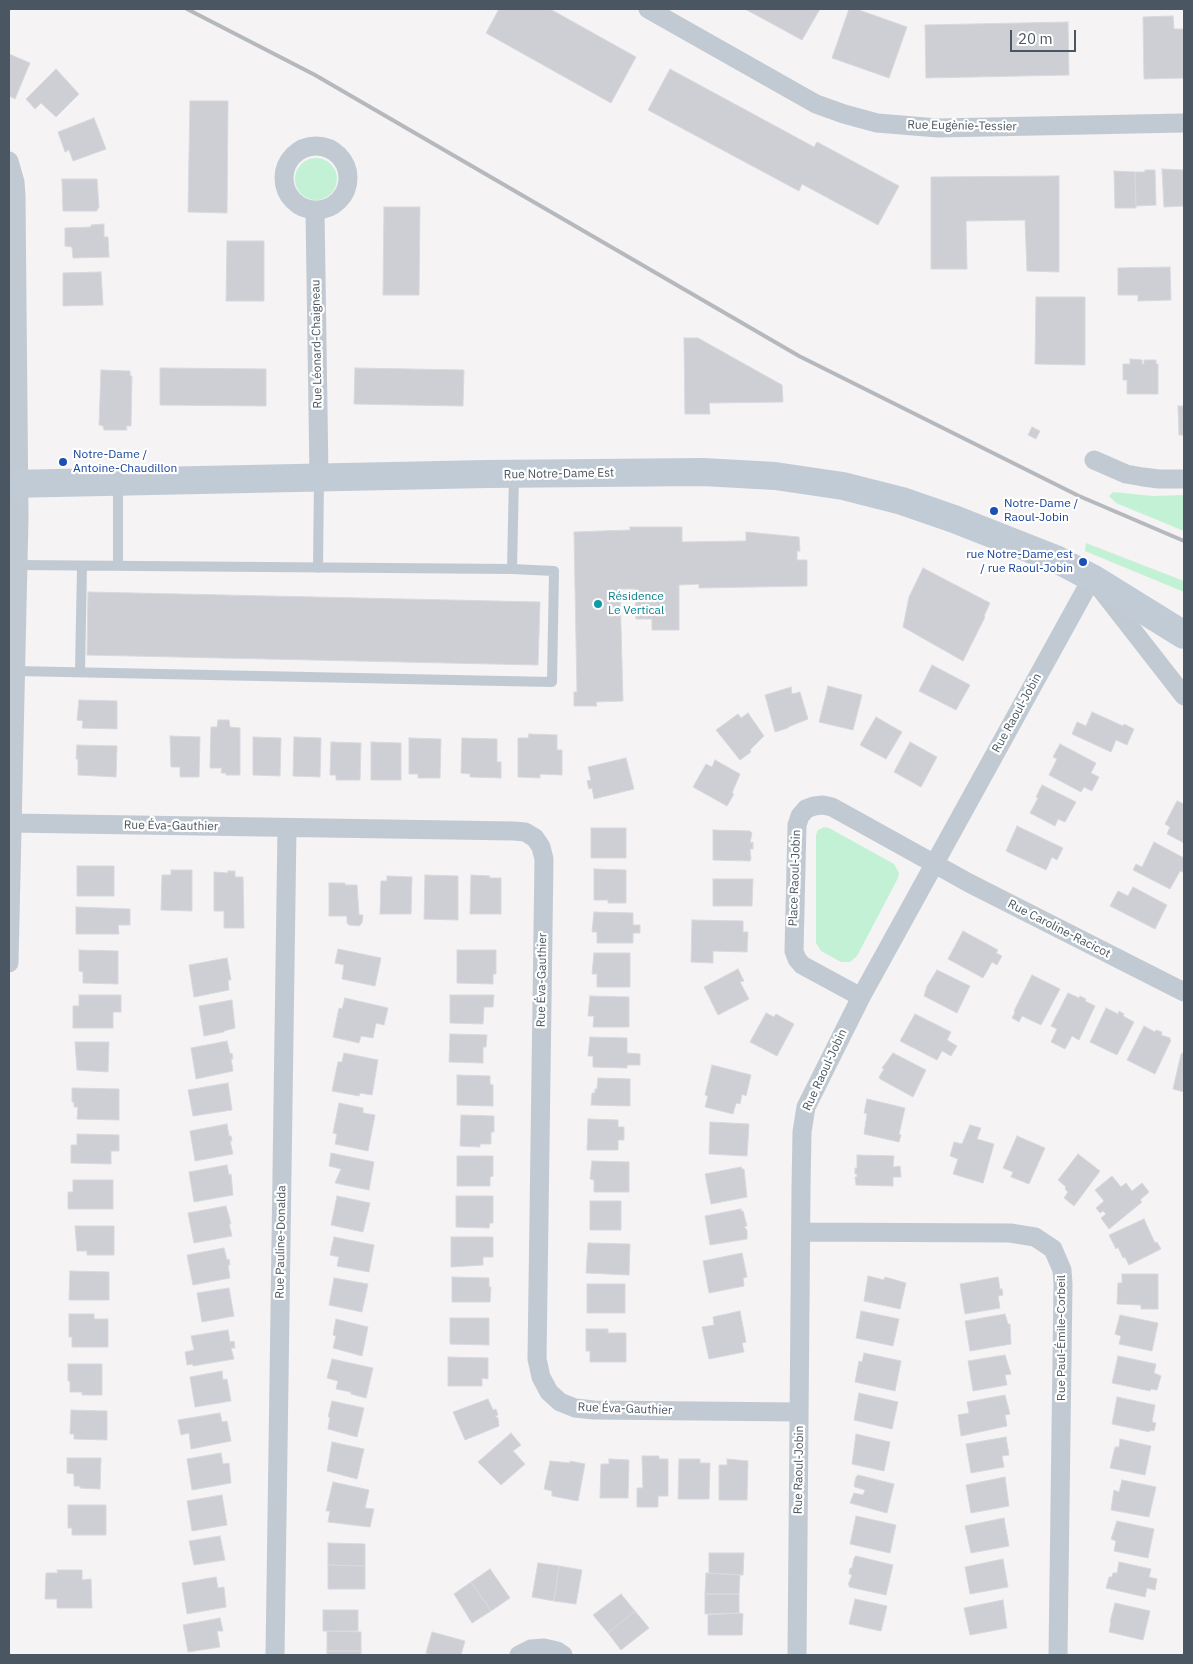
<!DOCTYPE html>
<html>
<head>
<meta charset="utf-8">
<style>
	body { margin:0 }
	#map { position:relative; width:1193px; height:1664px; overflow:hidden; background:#f5f3f3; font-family:"IBM Plex Sans",sans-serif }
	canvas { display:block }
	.frame { position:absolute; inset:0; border:10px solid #4a5661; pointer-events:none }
	.scale { position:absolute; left:1010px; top:30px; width:66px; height:22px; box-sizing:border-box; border:2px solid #4a5661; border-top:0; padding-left:6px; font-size:15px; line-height:18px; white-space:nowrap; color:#4a5661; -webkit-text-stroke:4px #fff; paint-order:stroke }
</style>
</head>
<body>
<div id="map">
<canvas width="1193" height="1664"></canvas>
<div class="frame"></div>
<div class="scale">20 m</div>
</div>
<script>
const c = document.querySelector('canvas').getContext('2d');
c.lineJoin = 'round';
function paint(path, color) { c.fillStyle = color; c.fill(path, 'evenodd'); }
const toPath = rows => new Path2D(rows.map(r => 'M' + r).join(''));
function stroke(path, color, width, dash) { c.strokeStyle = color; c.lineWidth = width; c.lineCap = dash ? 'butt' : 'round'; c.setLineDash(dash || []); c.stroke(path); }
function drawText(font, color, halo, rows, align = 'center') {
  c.font = font + ' "IBM Plex Sans",sans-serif'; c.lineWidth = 4.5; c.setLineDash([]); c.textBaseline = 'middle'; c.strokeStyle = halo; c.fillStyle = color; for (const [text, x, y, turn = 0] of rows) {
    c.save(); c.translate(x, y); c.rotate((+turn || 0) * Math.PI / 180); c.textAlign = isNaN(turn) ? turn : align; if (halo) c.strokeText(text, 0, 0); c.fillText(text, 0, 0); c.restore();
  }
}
paint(toPath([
	'295 179a21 21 0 1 1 42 0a21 21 0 1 1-42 0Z',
	[1113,492,1153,496,1184,495,1184,531,1116,503,1109,496],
	[1086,543,1184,581,1184,592,1085,551],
	[824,827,829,828,894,864,899,873,898,878,857,956,850,962,841,962,821,951,816,943,816,835,818,830]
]), '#c3f1d5');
const building = toPath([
	[499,9,550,9,636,57,611,103,486,33,499,9],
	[745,9,820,9,802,40,745,9],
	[849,9,856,9,907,27,889,78,832,58,849,9],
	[1173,16,1174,29,1184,29,1184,78,1144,79,1143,17,1173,16],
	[1068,22,1069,75,926,78,925,25,1068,22],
	[9,54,30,63,15,99,9,96,9,54],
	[56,69,79,94,56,117,41,103,35,109,26,99,56,69],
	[670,69,814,147,817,142,899,186,878,225,802,184,799,191,648,110,670,69],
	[190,101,228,101,227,213,188,212,190,101],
	[94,118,106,149,73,161,69,150,65,152,58,132,94,118],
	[1162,169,1184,170,1184,206,1164,207,1162,169],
	[1145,170,1155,170,1156,205,1136,206,1135,172,1145,172,1145,170],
	[1114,171,1135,172,1136,208,1115,208,1114,171],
	[1059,176,1059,272,1027,271,1025,220,966,221,967,269,931,269,931,177,1059,176],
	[62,179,97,179,99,208,97,209,97,211,63,211,62,179],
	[384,207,420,207,419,295,383,295,384,207],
	[104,224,104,237,108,237,109,257,73,258,72,247,65,246,65,228,91,227,91,225,104,224],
	[227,241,264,241,264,301,226,301,227,241],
	[1170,267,1171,300,1138,301,1138,295,1118,295,1118,268,1170,267],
	[101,272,103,305,63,306,63,273,101,272],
	[1036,297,1085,297,1085,365,1035,364,1036,297],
	[684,338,698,338,782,385,783,402,709,403,710,414,685,414,684,338],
	[1130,359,1142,360,1142,364,1144,364,1144,360,1156,360,1156,364,1158,364,1158,394,1127,394,1127,380,1123,380,1123,364,1130,364,1130,359],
	[160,368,266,369,266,406,160,405,160,368],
	[355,368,464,370,463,406,354,404,355,368],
	[101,370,130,371,130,376,132,376,131,426,126,426,127,430,104,430,103,426,99,425,101,370],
	[1178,406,1184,406,1184,435,1179,435,1178,406],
	[1032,427,1040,431,1036,439,1028,435,1032,427],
	[630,527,682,527,682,542,746,541,746,532,799,537,800,551,797,551,797,560,807,560,807,586,699,588,699,584,679,585,679,630,652,630,652,619,636,619,635,589,620,589,623,701,596,702,597,706,574,706,574,692,577,692,574,532,630,530,630,527],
	[923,568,990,603,984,616,985,617,963,661,903,627,909,597,923,568],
	[88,592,540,602,538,665,87,655,88,592],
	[932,665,970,685,956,710,919,691,932,665],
	[828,686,862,695,853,730,819,722,828,686],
	[791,687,792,694,800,692,808,719,788,727,788,728,775,732,765,695,791,687],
	[79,700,117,701,117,729,82,728,83,721,77,720,79,700],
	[1092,712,1123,726,1124,724,1134,729,1127,745,1116,740,1111,752,1072,734,1077,722,1086,726,1092,712],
	[748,713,764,736,750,750,751,752,740,760,716,730,738,714,741,718,748,713],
	[876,717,902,732,886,759,860,745,876,717],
	[218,720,229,720,230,727,240,728,240,775,226,775,226,773,221,773,222,768,210,768,211,727,217,727,218,720],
	[529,734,557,735,557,750,562,750,562,775,540,774,540,778,518,777,518,738,528,738,529,734],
	[170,736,200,737,199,777,180,777,180,767,171,767,170,736],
	[253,737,281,738,280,776,253,775,253,737],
	[294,737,321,738,320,777,293,776,294,737],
	[409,738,441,739,440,778,418,778,418,774,409,774,409,738],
	[462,738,497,739,497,762,501,762,501,778,470,777,470,774,461,773,462,738],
	[331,742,361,743,360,780,336,780,336,775,330,775,331,742],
	[371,742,401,743,401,780,371,780,371,742],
	[910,742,937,757,921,787,894,772,910,742],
	[1060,744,1096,763,1091,773,1099,777,1092,791,1084,787,1081,792,1049,775,1057,759,1053,757,1060,744],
	[77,745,117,746,116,777,78,775,78,759,76,759,77,745],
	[626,758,634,789,594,799,592,788,589,789,587,781,591,780,588,767,626,758],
	[715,760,740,774,732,793,734,794,727,806,693,787,706,764,712,767,715,760],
	[1042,785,1076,802,1065,822,1058,819,1055,826,1030,813,1038,798,1036,797,1042,785],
	[1177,801,1184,804,1184,843,1167,834,1170,827,1165,824,1177,801],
	[1017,826,1063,848,1057,860,1052,857,1046,870,1006,851,1017,826],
	[591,828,626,828,626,858,591,858,591,828],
	[713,830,750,831,752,833,750,843,753,842,753,849,750,849,751,859,750,861,713,860,713,830],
	[1154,842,1184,858,1184,868,1182,872,1180,871,1170,889,1133,870,1136,864,1142,867,1154,842],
	[77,866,114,866,114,896,77,896,77,866],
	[594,869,626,870,626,903,608,903,608,900,594,900,594,869],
	[171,870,192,870,192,911,161,910,162,875,171,875,171,870],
	[228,871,235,871,235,877,243,877,244,928,224,928,224,911,214,911,214,872,228,873,228,871],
	[425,875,458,876,458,920,424,919,425,875],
	[471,875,490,876,489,878,501,878,501,914,470,914,471,875],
	[387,876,412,877,411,914,380,914,381,881,387,881,387,876],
	[713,879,753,879,752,906,713,906,713,879],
	[329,883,345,883,345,885,357,885,359,915,363,915,362,923,359,926,349,925,347,923,347,916,329,916,329,883],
	[1133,887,1167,905,1155,929,1110,906,1118,891,1128,896,1133,887],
	[76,907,130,909,130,925,118,925,119,934,76,934,76,907],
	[594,912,633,913,633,925,640,925,640,933,633,933,633,943,597,943,597,932,592,932,594,912],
	[692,920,743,921,743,932,748,932,747,952,713,951,713,963,691,962,692,920],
	[963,931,998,950,996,953,1002,956,997,965,992,962,983,978,948,959,963,931],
	[338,949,381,958,375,986,342,979,344,965,335,963,338,949],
	[79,950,118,951,118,984,83,983,83,972,79,971,79,950],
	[457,950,496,950,496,974,493,974,493,984,457,983,457,950],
	[594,953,630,953,630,987,597,987,597,974,592,974,594,953],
	[227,958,231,980,228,980,229,990,194,997,189,965,227,958],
	[738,969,744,981,740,982,749,999,718,1015,704,987,738,969],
	[937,970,970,986,957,1013,924,996,927,986,937,970],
	[1032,975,1060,989,1041,1025,1022,1016,1019,1022,1012,1018,1015,1012,1014,1011,1032,975],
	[1068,993,1079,998,1080,996,1086,999,1085,1001,1095,1006,1079,1040,1072,1036,1065,1049,1051,1042,1057,1029,1051,1026,1068,993],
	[79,995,121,995,121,1012,113,1012,113,1028,73,1028,73,1006,79,1006,79,995],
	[450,995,494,995,493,1007,484,1007,483,1024,450,1023,450,995],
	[590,996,629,997,629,1027,593,1027,594,1016,588,1016,590,996],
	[345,998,388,1008,384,1025,376,1023,373,1038,361,1036,359,1043,333,1037,339,1008,342,1009,345,998],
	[232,1000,235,1028,224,1031,224,1032,204,1036,199,1006,232,1000],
	[1106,1008,1118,1014,1119,1011,1124,1014,1123,1016,1134,1022,1117,1055,1090,1042,1106,1008],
	[766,1013,774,1017,776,1014,794,1024,777,1056,750,1042,766,1013],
	[915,1014,951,1032,947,1040,957,1046,951,1056,942,1051,937,1060,900,1041,915,1014],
	[1144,1026,1155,1032,1156,1030,1162,1032,1161,1035,1170,1038,1170,1040,1171,1040,1155,1074,1127,1060,1144,1026],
	[450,1034,487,1035,486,1047,483,1047,483,1063,449,1062,450,1034],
	[590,1037,627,1038,627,1053,640,1054,640,1065,627,1065,627,1068,593,1067,593,1056,588,1056,590,1037],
	[227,1041,230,1054,232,1053,233,1059,231,1059,233,1071,196,1079,191,1048,227,1041],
	[75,1042,109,1042,108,1072,77,1070,75,1042],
	[344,1053,378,1060,372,1095,360,1093,359,1096,332,1091,338,1062,342,1062,344,1053],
	[893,1053,926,1070,913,1097,880,1079,879,1077,884,1069,882,1068,893,1053],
	[1183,1053,1184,1053,1184,1095,1183,1095,1184,1092,1173,1089,1181,1054,1183,1053],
	[712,1065,751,1075,746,1096,742,1094,740,1104,736,1103,733,1114,705,1107,708,1096,705,1095,712,1065],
	[457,1075,490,1076,490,1084,493,1085,493,1106,457,1105,457,1075],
	[598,1078,630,1079,630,1106,591,1105,592,1093,595,1093,595,1089,597,1089,598,1078],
	[228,1083,232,1110,193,1116,188,1090,228,1083],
	[72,1088,119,1089,119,1120,77,1119,78,1107,74,1107,74,1102,72,1102,72,1088],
	[867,1099,905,1108,899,1134,901,1135,899,1142,864,1134,867,1114,864,1113,867,1099],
	[339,1103,363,1108,363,1113,375,1115,368,1151,335,1144,337,1134,333,1133,339,1103],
	[461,1115,494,1116,494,1132,491,1132,491,1144,480,1144,480,1147,460,1146,461,1115],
	[588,1119,618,1120,618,1127,624,1127,624,1140,618,1140,618,1150,587,1150,588,1119],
	[710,1122,749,1124,747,1156,709,1154,710,1122],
	[227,1124,229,1136,231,1136,232,1141,230,1141,233,1154,195,1161,190,1131,227,1124],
	[970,1125,981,1128,977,1139,994,1144,983,1183,953,1174,958,1159,950,1156,954,1142,962,1144,970,1125],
	[77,1134,119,1135,119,1151,111,1151,111,1164,71,1163,71,1145,77,1145,77,1134],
	[1017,1136,1045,1148,1029,1184,1011,1177,1013,1172,1003,1168,1017,1136],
	[331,1153,374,1162,369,1190,335,1183,341,1169,329,1166,331,1153],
	[1078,1154,1100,1171,1074,1206,1064,1198,1068,1192,1065,1189,1066,1187,1058,1180,1078,1154],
	[857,1155,894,1156,893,1167,900,1166,901,1177,893,1177,893,1186,856,1185,855,1177,857,1177,857,1174,855,1174,855,1168,857,1168,857,1155],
	[457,1156,493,1156,493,1176,490,1177,490,1186,457,1186,457,1156],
	[592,1161,629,1162,629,1192,594,1192,594,1180,590,1179,592,1161],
	[227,1165,229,1175,231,1174,233,1195,194,1202,189,1172,227,1165],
	[741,1167,742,1169,744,1169,747,1197,711,1204,705,1174,741,1167],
	[1112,1176,1121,1187,1126,1183,1132,1191,1142,1183,1149,1192,1140,1200,1142,1202,1109,1229,1101,1218,1106,1214,1103,1211,1100,1213,1096,1208,1104,1201,1095,1190,1112,1176],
	[73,1180,113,1180,113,1209,68,1209,68,1192,73,1192,73,1180],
	[337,1196,370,1203,363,1232,331,1225,337,1196],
	[456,1196,493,1196,493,1223,490,1223,489,1228,456,1227,456,1196],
	[590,1201,621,1201,621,1230,590,1230,590,1201],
	[226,1206,231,1224,229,1224,232,1236,194,1243,188,1213,226,1206],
	[741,1209,741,1211,743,1211,747,1226,744,1227,747,1230,747,1239,710,1245,705,1216,741,1209],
	[1144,1219,1155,1243,1157,1242,1161,1249,1129,1265,1125,1257,1123,1258,1118,1247,1116,1249,1109,1235,1144,1219],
	[75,1226,114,1226,114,1255,87,1255,87,1251,77,1251,75,1226],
	[334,1237,374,1245,369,1272,337,1266,339,1257,330,1255,334,1237],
	[451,1237,493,1237,493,1257,483,1257,483,1265,451,1267,451,1237],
	[588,1243,630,1244,629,1275,586,1273,588,1243],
	[224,1248,227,1260,229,1259,230,1265,228,1265,230,1278,193,1285,187,1255,224,1248],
	[742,1253,747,1277,743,1278,744,1286,709,1293,703,1261,742,1253],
	[70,1271,109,1272,109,1300,69,1300,70,1271],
	[1122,1274,1158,1274,1158,1309,1141,1309,1141,1305,1117,1304,1118,1283,1122,1283,1122,1274],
	[868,1276,884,1280,885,1277,906,1283,900,1309,864,1301,868,1276],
	[452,1277,489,1278,489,1287,491,1287,490,1302,452,1302,452,1277],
	[998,1277,1000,1289,1002,1289,1003,1295,998,1296,1000,1308,965,1314,960,1284,998,1277],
	[334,1278,368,1284,362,1312,329,1305,334,1278],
	[587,1284,625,1284,625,1313,587,1313,587,1284],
	[229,1288,234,1316,202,1322,197,1293,229,1288],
	[740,1311,746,1342,742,1343,744,1352,709,1359,702,1327,714,1325,713,1317,740,1311],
	[861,1311,899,1319,893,1346,856,1338,861,1311],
	[69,1314,94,1314,94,1319,108,1319,108,1347,72,1347,72,1337,69,1337,69,1314],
	[1005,1314,1008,1324,1010,1324,1011,1344,970,1351,965,1321,1005,1314],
	[1120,1315,1158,1323,1152,1351,1119,1344,1121,1336,1115,1334,1120,1315],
	[450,1318,489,1318,489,1345,450,1344,450,1318],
	[336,1319,368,1327,362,1356,333,1348,336,1336,333,1335,336,1319],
	[586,1329,608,1329,608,1333,626,1333,626,1362,590,1362,590,1351,586,1351,586,1329],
	[228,1330,230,1342,234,1341,235,1348,231,1348,234,1359,193,1366,193,1364,187,1365,185,1352,194,1350,191,1336,228,1330],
	[864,1353,901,1361,895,1391,855,1382,859,1361,862,1362,864,1353],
	[1005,1355,1011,1374,1005,1375,1007,1385,973,1391,968,1361,1005,1355],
	[1118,1356,1156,1364,1154,1373,1161,1376,1157,1390,1151,1389,1150,1391,1112,1383,1118,1356],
	[448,1357,488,1358,488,1379,482,1378,482,1386,448,1386,448,1357],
	[332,1359,373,1368,366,1398,351,1394,351,1392,336,1389,338,1381,327,1378,332,1359],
	[68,1364,102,1364,102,1395,82,1395,82,1392,70,1392,70,1381,68,1381,68,1364],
	[222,1371,223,1380,227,1379,231,1401,195,1407,190,1377,222,1371],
	[859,1393,898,1402,892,1429,854,1420,859,1393],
	[1005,1395,1010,1414,1005,1415,1007,1426,961,1436,958,1415,969,1413,967,1402,1005,1395],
	[1117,1397,1155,1405,1152,1422,1156,1423,1154,1431,1150,1430,1150,1432,1112,1424,1117,1397],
	[488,1399,493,1410,496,1409,498,1415,495,1416,498,1418,499,1426,465,1440,453,1412,488,1399],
	[332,1401,364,1408,357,1437,328,1429,330,1417,328,1417,332,1401],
	[71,1410,107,1411,107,1440,74,1439,74,1434,70,1434,71,1410],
	[220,1413,222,1422,227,1421,231,1441,191,1449,189,1433,181,1435,178,1420,220,1413],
	[511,1433,521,1445,513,1451,525,1464,501,1485,478,1462,511,1433],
	[856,1434,890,1442,884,1471,852,1464,856,1434],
	[1006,1437,1009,1455,1002,1456,1004,1467,971,1473,966,1444,1006,1437],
	[1120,1439,1151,1446,1145,1475,1110,1468,1115,1447,1119,1447,1120,1439],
	[332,1442,364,1449,357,1479,327,1471,332,1442],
	[221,1453,223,1464,229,1463,231,1483,192,1490,187,1459,221,1453],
	[642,1456,659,1456,659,1459,668,1459,668,1496,658,1496,658,1507,637,1507,637,1488,643,1488,642,1456],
	[67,1458,101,1458,100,1489,80,1488,80,1486,74,1486,74,1474,67,1473,67,1458],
	[609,1459,629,1460,628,1498,600,1498,601,1464,609,1464,609,1459],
	[679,1459,700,1459,700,1463,710,1463,709,1499,678,1499,679,1459],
	[727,1459,748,1461,747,1500,719,1500,719,1465,727,1465,727,1459],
	[550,1461,570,1463,570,1461,585,1464,578,1501,552,1496,552,1491,544,1489,550,1461],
	[858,1475,894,1484,887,1513,850,1503,854,1493,863,1495,865,1490,855,1487,854,1486,856,1477,858,1475],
	[1005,1477,1009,1506,971,1513,966,1485,1005,1477],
	[1122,1480,1156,1487,1149,1517,1111,1510,1114,1490,1119,1492,1122,1480],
	[333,1482,369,1490,365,1508,374,1509,370,1527,328,1522,330,1511,326,1511,333,1482],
	[222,1495,227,1525,192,1531,187,1501,222,1495],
	[68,1505,106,1505,106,1535,72,1535,72,1528,68,1528,68,1505],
	[856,1516,896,1525,890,1553,850,1544,856,1516],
	[1004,1518,1009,1546,971,1553,965,1526,1004,1518],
	[1117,1521,1154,1529,1148,1558,1114,1551,1116,1541,1111,1539,1117,1521],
	[220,1536,225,1560,194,1565,189,1541,220,1536],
	[328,1543,365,1544,365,1566,328,1565,328,1543],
	[709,1553,744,1553,743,1575,709,1573,709,1553],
	[856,1556,893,1565,886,1595,849,1587,850,1585,848,1585,852,1575,849,1574,850,1568,852,1568,854,1558,856,1556],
	[1003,1559,1008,1587,970,1594,965,1567,1003,1559],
	[1119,1562,1151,1569,1149,1577,1157,1579,1155,1590,1147,1588,1145,1597,1106,1588,1109,1577,1112,1577,1113,1573,1117,1573,1119,1562],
	[538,1563,559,1566,554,1601,532,1597,538,1563],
	[328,1565,365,1566,365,1589,328,1589,328,1565],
	[559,1566,582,1570,576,1604,554,1601,559,1566],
	[490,1569,510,1598,491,1611,471,1582,490,1569],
	[57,1570,82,1570,82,1580,91,1579,92,1608,57,1608,57,1599,45,1599,46,1573,58,1573,57,1570],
	[706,1573,740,1575,739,1594,705,1594,706,1573],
	[216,1577,218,1588,224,1587,226,1607,187,1614,182,1583,216,1577],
	[471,1582,491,1611,472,1623,454,1594,471,1582],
	[621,1594,635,1611,608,1633,593,1615,621,1594],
	[705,1594,739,1594,739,1613,705,1614,705,1594],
	[855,1599,887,1606,881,1631,849,1624,855,1599],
	[1003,1600,1007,1628,970,1635,964,1608,1003,1600],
	[1115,1603,1150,1611,1143,1640,1109,1632,1111,1622,1110,1622,1115,1603],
	[323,1610,358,1610,358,1631,323,1631,323,1610],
	[635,1611,649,1628,621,1650,608,1633,635,1611],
	[739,1613,743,1614,742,1635,708,1635,708,1615,739,1613],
	[220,1618,223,1631,217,1631,220,1647,188,1652,183,1625,220,1618],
	[327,1631,361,1632,361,1651,327,1651,327,1631],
	[432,1632,465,1641,461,1655,432,1655,426,1653,432,1632],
	[327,1651,361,1651,361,1655,327,1655,327,1651]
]);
paint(building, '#cdcfd5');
stroke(building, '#d7d9de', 1);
stroke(toPath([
	[118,482,118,566],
	[18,565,512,569,514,475],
	[318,568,319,478],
	[15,671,552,682,554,571,512,569],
	[80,672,82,566]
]), '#c1cad2', 10);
stroke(toPath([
	[648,9,816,104,844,114,877,123,938,128,1184,123],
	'284 178a32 32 0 1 1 64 0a32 32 0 1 1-64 0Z',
	[9,161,15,182,16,196,19,517,9,963],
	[315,210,319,477],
	[1094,460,1126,474,1143,477,1159,479,1184,479],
	[11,823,514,831,525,832,535,838,541,847,544,859,537,1359,541,1377,549,1392,560,1402,575,1408,594,1410,799,1412],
	[861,997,802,965,797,959,794,951,797,825,800,816,806,809,814,806,823,805,832,807,969,883,1184,992],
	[801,1232,1010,1233,1035,1237,1053,1249,1062,1270,1063,1284,1058,1655],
	[275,1655,287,828],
	[519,1655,531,1649,544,1648,557,1651,563,1655],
	[797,1655,801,1188,802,1132,806,1107,861,997,1092,578,1184,696]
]), '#c1cad2', 19);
stroke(toPath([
	[9,484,487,474,703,472,775,476,843,486,902,501,954,519,1058,560,1092,578,1184,635]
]), '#c1cbd6', 28);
stroke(toPath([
	[187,9,315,75,799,356,1079,496,1184,541]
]), '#b5b8bd', 4);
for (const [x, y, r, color] of [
	[63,462,5,"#1a4fb4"],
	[994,511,5,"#1a4fb4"],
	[1083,562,5,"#1a4fb4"],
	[598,604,5,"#0f9aa8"]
]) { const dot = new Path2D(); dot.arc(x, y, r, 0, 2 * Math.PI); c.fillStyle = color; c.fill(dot); stroke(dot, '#fff', 2); }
drawText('12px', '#4a5661', '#fff', [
	["Rue Eugènie-Tessier",962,126,1],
	["Rue Léonard-Chaigneau",317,344,-91],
	["Rue Notre-Dame Est",559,474,-1],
	["Rue Raoul-Jobin",1017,713,-61],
	["Rue Éva-Gauthier",171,826,1],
	["Place Raoul-Jobin",795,878,-88],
	["Rue Caroline-Racicot",1059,929,27],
	["Rue Éva-Gauthier",542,980,-89],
	["Rue Raoul-Jobin",825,1070,-65],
	["Rue Pauline-Donalda",281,1242,-89],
	["Rue Paul-Émile-Corbeil",1062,1338,-90],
	["Rue Éva-Gauthier",625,1409,2],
	["Rue Raoul-Jobin",799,1470,-89]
]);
drawText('12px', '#164399', '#fff', [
	["Notre-Dame /",73,455],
	["Antoine-Chaudillon",73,469],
	["Notre-Dame /",1004,504],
	["Raoul-Jobin",1004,518],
	["rue Notre-Dame est",1073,555,"right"],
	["/ rue Raoul-Jobin",1073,569,"right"]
], 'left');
drawText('12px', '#0d838f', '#fff', [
	["Résidence",608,597],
	["Le Vertical",608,611]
], 'left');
</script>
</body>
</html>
